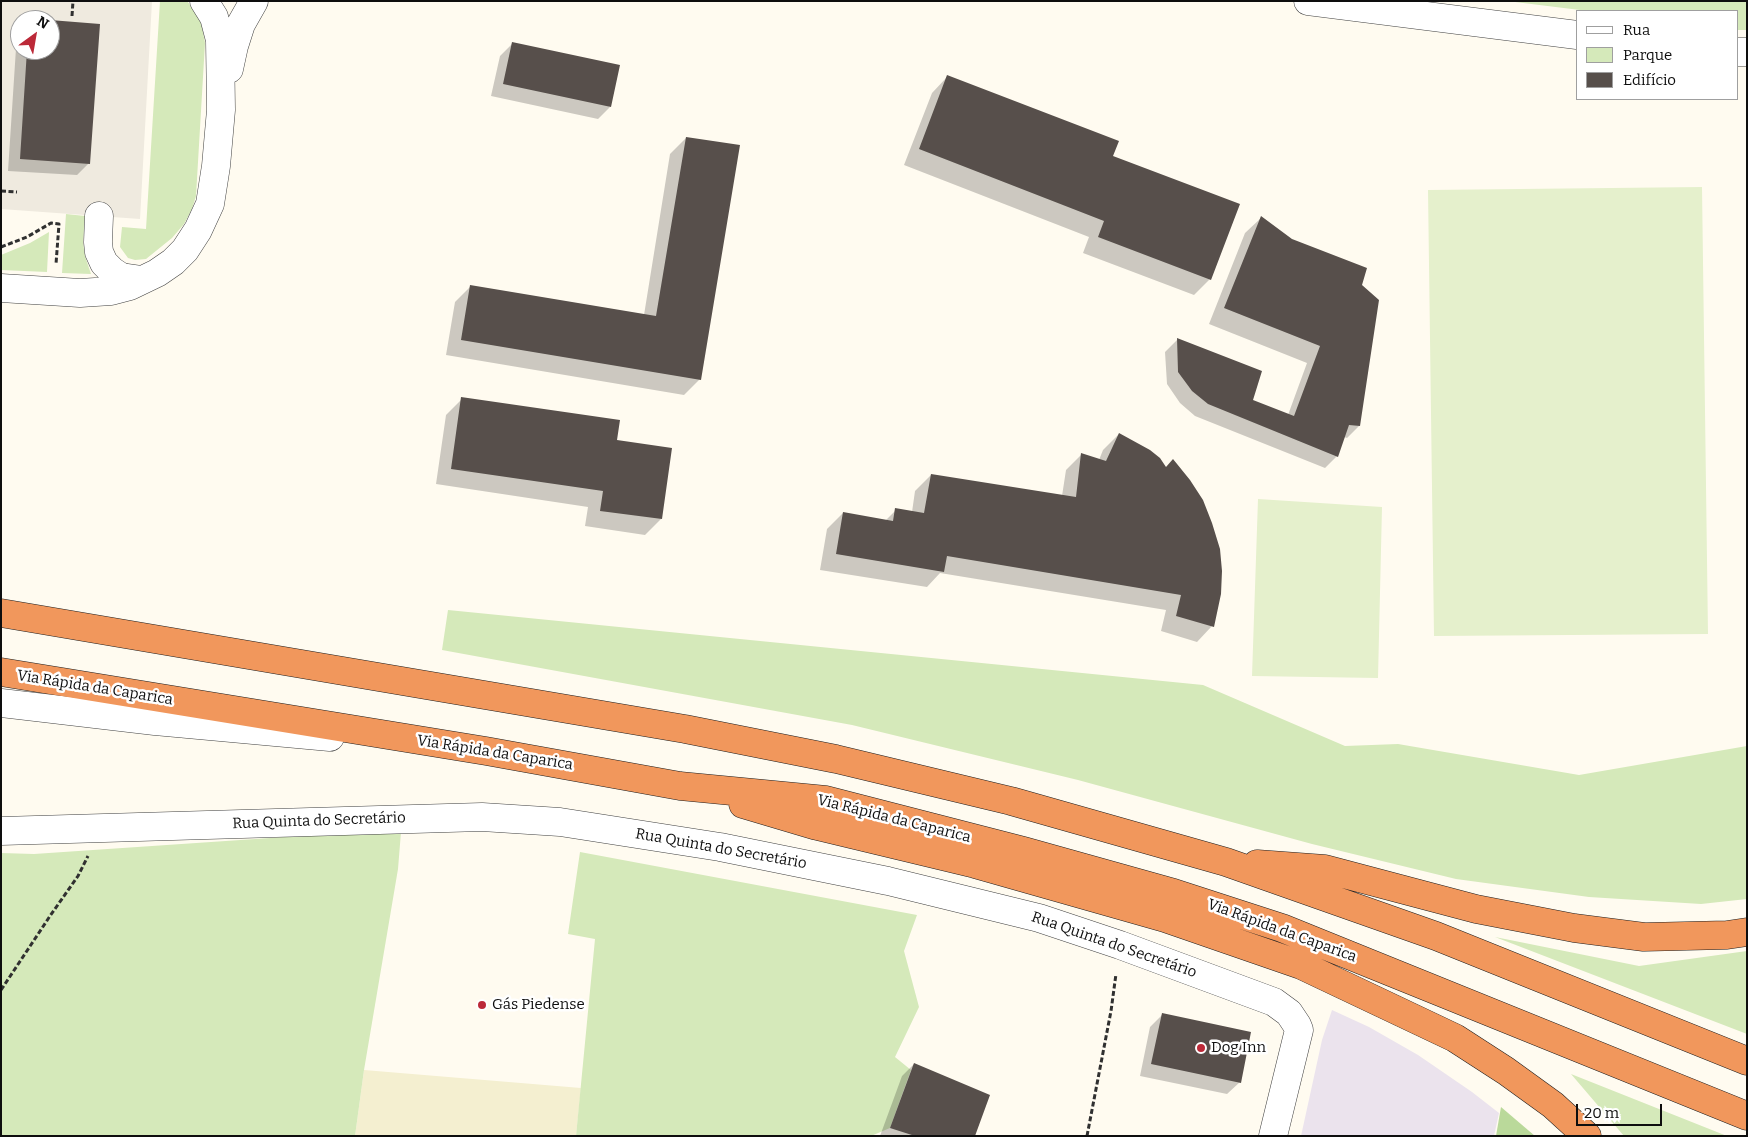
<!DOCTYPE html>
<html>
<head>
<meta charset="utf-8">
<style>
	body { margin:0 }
	#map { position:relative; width:1748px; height:1137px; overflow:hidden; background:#fffbf0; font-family:Bitter,serif }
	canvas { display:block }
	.frame { position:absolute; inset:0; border:2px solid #0e0e0e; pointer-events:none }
	.legend { position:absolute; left:1576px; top:10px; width:162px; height:90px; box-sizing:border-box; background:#fff; border:1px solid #9f9f9f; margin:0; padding:6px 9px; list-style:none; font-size:15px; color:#0e0e0e }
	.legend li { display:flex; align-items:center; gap:10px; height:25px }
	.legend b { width:25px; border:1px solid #9f9f9f }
	.north { position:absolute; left:10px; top:10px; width:50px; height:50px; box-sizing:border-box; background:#fff; border:1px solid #9f9f9f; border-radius:50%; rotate:32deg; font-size:14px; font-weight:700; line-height:20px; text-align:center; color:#0e0e0e }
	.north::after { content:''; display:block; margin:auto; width:18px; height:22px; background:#bc2938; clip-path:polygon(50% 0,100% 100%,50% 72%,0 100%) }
	.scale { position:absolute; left:1576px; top:1104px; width:86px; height:22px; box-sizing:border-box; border:2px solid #0e0e0e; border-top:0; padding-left:6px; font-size:15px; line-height:18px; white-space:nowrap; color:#0e0e0e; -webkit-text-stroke:4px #fff; paint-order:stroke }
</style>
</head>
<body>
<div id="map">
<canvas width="1748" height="1137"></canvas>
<div class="frame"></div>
<ul class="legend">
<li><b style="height:6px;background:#fff"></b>Rua</li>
<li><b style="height:14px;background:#d5e9ba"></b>Parque</li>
<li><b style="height:14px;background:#574f4b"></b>Edifício</li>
</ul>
<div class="north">N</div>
<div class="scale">20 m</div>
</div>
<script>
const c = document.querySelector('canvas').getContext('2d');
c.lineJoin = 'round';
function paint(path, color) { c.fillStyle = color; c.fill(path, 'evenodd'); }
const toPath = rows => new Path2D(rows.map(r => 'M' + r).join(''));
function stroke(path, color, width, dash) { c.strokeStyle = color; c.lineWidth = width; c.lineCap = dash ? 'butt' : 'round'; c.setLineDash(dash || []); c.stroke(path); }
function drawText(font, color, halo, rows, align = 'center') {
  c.font = font + ' Bitter,serif'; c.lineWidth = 5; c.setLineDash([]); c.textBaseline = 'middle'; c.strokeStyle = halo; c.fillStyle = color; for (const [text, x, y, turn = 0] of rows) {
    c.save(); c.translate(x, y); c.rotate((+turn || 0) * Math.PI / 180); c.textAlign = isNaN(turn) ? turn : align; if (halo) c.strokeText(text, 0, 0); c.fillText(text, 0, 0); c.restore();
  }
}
paint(toPath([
	[1332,1010,1369,1027,1418,1055,1472,1092,1499,1113,1494,1136,1301,1136,1322,1040]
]), '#ebe3ed');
paint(toPath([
	[364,1070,581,1088,576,1136,355,1136]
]), '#f4efd0');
paint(toPath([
	[160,1,187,1,197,13,202,26,205,43,196,196,192,209,184,224,172,238,146,259,135,260,128,258,120,247,122,227,146,229],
	[1507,1,1747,1,1747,30,1737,30,1737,11,1588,11],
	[66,214,85,216,83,242,85,256,91,274,62,273],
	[49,232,47,272,1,270,1,255,30,243],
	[448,610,1203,685,1345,746,1398,744,1579,775,1747,746,1747,899,1701,904,1589,897,1456,879,1312,844,1078,780,852,725,442,650],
	[401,832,398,869,364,1070,355,1136,1,1136,1,853,34,854,329,834],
	[580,852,917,915,904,951,919,1007,895,1057,911,1070,890,1128,871,1136,576,1136,595,939,568,934],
	[1495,937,1639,966,1747,951,1747,1034],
	[1571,1074,1727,1136,1624,1136]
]), '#d5e9ba');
paint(toPath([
	[1501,1107,1535,1136,1496,1136]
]), '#bad99a');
paint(toPath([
	[1702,187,1708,634,1434,636,1428,190],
	[1258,499,1382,507,1378,678,1252,676]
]), '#e5f0cc');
paint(toPath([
	[1,1,152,1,140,219,1,209],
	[20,20,50,20,50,50,20,50]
]), '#efeadf');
paint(toPath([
	[50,22,89,163,77,175,8,171,17,33,20,30,20,50,50,50],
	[512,44,610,107,598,119,491,96,500,56],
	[947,77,1112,156,1210,279,1194,295,1083,253,1089,237,904,165,932,93],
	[686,138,700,379,684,395,446,355,455,302,471,286,644,315,670,154],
	[1261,218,1291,240,1360,285,1359,426,1347,438,1344,437,1337,456,1325,468,1195,416,1180,403,1167,384,1165,352,1177,340,1252,401,1288,415,1307,363,1209,324,1245,233],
	[462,399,616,441,661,519,645,535,585,526,588,507,436,484,446,415],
	[1119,434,1212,626,1197,642,1161,631,1166,610,940,573,927,587,820,570,827,529,843,513,885,521,896,510,912,512,915,491,931,475,1062,496,1066,470,1082,454,1099,460,1103,450],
	[1162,1015,1240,1082,1227,1094,1140,1076,1150,1027],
	[914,1064,974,1136,880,1136,902,1076]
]), '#0003');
paint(toPath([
	[50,20,100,24,90,164,20,159,27,50,50,50],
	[512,42,620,65,611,107,503,84],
	[947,75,1119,141,1113,156,1240,204,1211,280,1098,237,1104,221,919,149],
	[686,137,740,145,701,380,461,340,470,285,656,316],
	[1261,216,1292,239,1367,268,1362,285,1379,300,1360,426,1349,425,1338,457,1208,404,1192,391,1178,372,1177,338,1262,371,1253,400,1294,416,1320,346,1224,308],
	[461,397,620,420,617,440,672,448,662,519,600,511,603,491,451,469],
	[1119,433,1150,450,1160,458,1166,467,1173,459,1190,480,1203,500,1212,523,1220,549,1222,571,1221,594,1214,627,1176,616,1181,595,947,556,944,572,836,554,843,512,893,521,895,508,924,513,931,474,1076,497,1081,453,1106,461],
	[1162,1013,1251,1032,1241,1083,1151,1064],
	[914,1063,990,1095,975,1136,915,1136,890,1128]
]), '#574f4b');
const minor = toPath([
	[1308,1,1577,35],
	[1737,52,1747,52],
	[229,69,234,46,241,24,254,1],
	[99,216,98,242,99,252,104,263,112,271,121,277,142,280],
	[1,288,80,293,111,291,130,286,157,273,173,262,185,250,198,230,210,204,216,166,221,110,220,40,214,17,204,1],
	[1,703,155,721,330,737],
	[1,831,482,817,560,822,720,847,888,881,1039,918,1120,945,1274,1002,1289,1013,1297,1025,1299,1030,1273,1136]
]);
const highway = toPath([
	[1,613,685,729,836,759,1011,801,1226,862,1436,936,1747,1061],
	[1,672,486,751,680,786,826,800,1024,851,1174,893,1282,928,1747,1116],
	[743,804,817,826,975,864,1165,918,1301,965,1455,1038,1506,1071,1553,1105,1587,1136],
	[1257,864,1325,869,1476,909,1574,928,1644,937,1727,935,1747,932]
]);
stroke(minor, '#414141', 29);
stroke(highway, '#1f1f1f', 29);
stroke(toPath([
	[72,16,73,1],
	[1,191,17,192],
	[1,247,27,237,51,223,59,224,56,264],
	[1,990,50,916,78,876,88,856],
	[1087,1136,1111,1011,1116,974]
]), '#303030', 3, [5, 2.5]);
stroke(minor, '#fff', 28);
stroke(highway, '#f1975c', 28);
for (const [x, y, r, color] of [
	[482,1005,5,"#bc2938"],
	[1201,1048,5,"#bc2938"]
]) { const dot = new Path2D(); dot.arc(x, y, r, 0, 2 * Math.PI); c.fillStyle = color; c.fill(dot); stroke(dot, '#fff', 2); }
drawText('15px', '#0e0e0e', '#fff', [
	["Via Rápida da Caparica",95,688,9],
	["Via Rápida da Caparica",495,753,9],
	["Via Rápida da Caparica",894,819,14],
	["Rua Quinta do Secretário",319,821,-2],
	["Rua Quinta do Secretário",721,849,10],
	["Via Rápida da Caparica",1282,931,20],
	["Rua Quinta do Secretário",1114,945,19]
]);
drawText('15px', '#0e0e0e', '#fff', [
	["Gás Piedense",492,1005],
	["Dog Inn",1211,1048]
], 'left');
</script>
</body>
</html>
